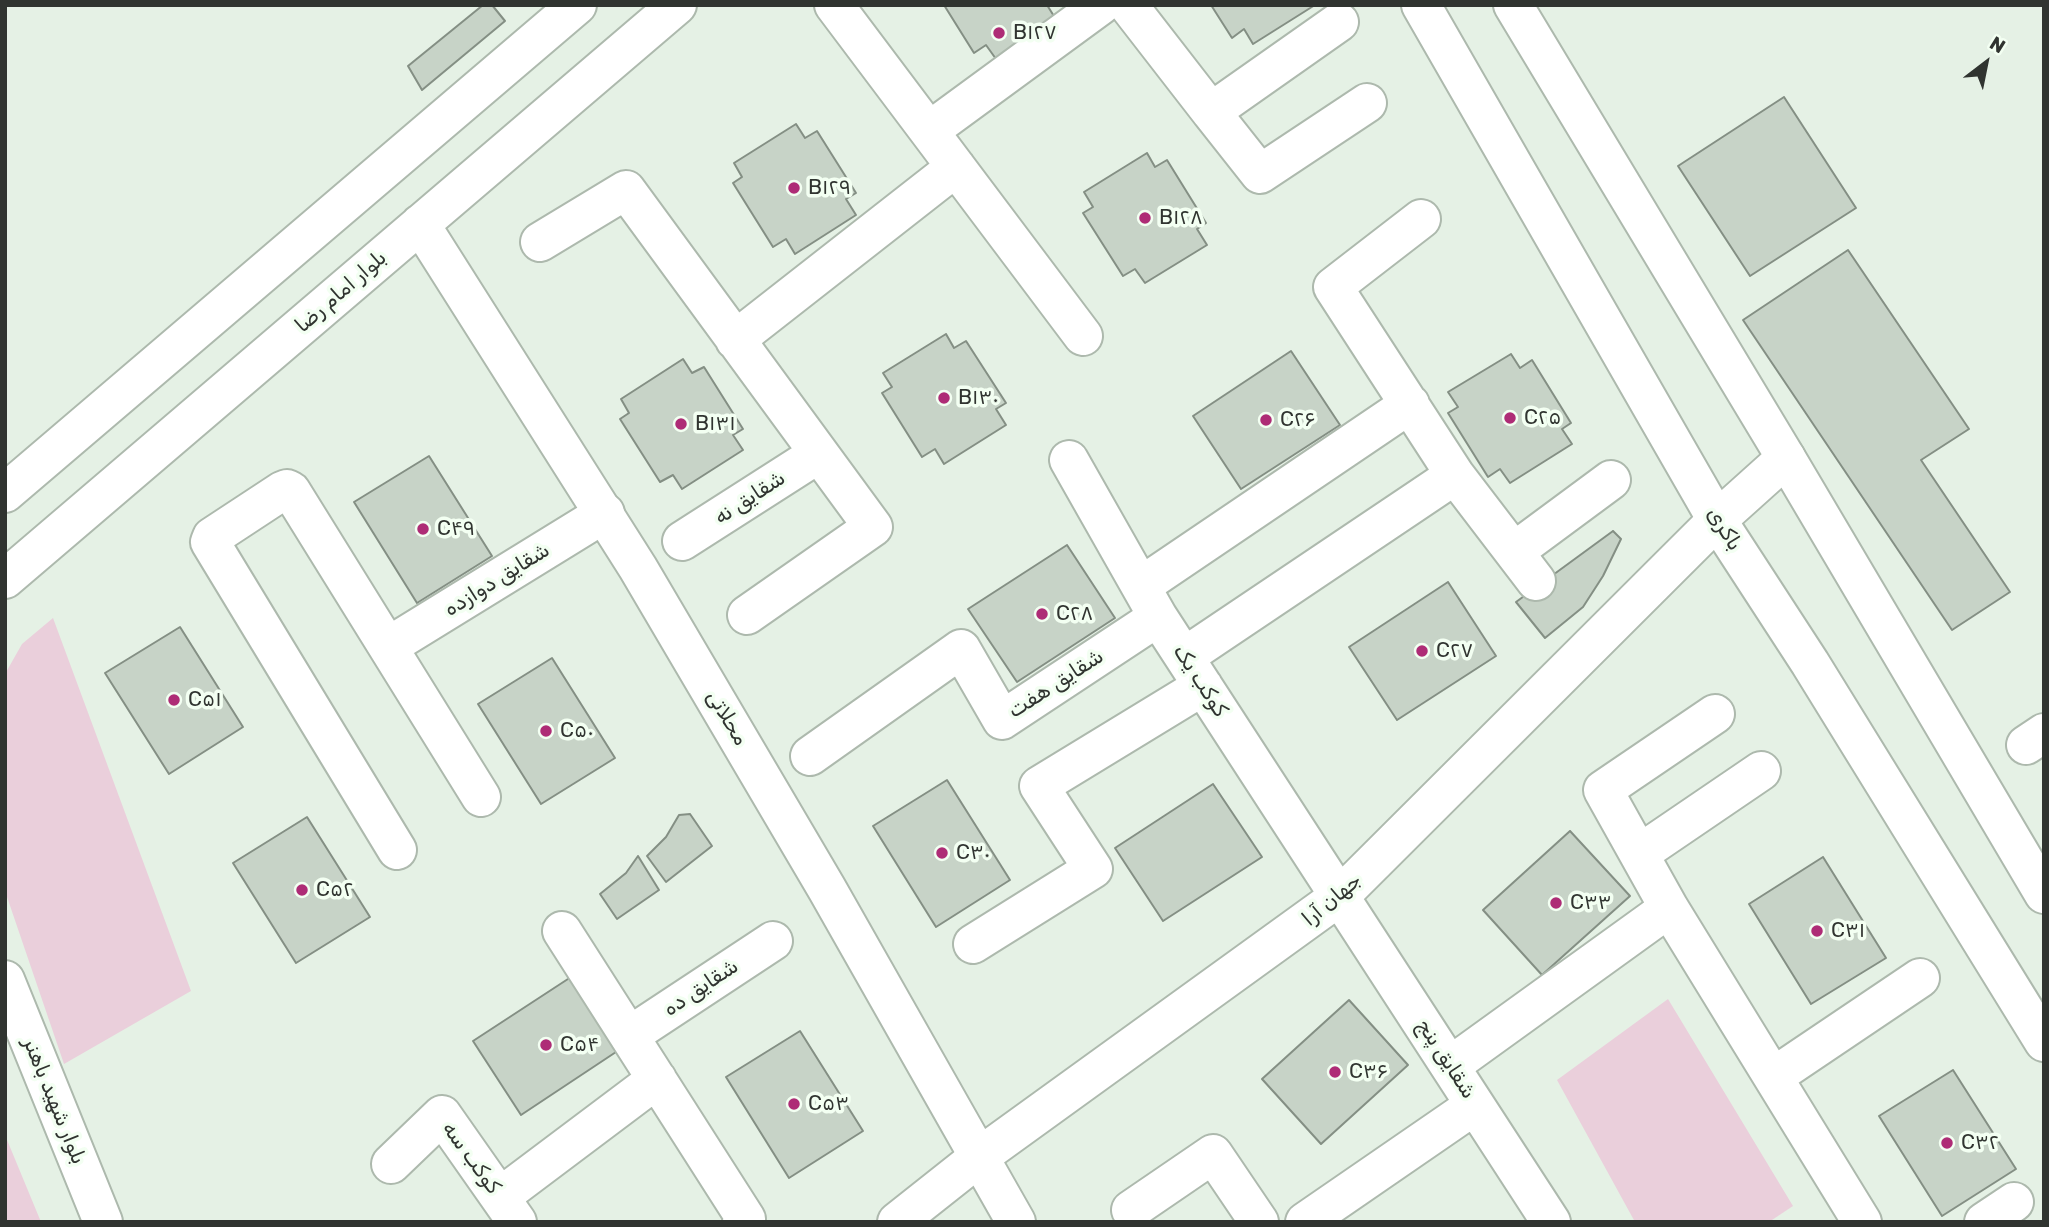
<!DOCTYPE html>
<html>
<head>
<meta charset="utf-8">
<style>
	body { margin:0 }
	#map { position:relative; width:2049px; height:1227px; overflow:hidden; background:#e5f1e5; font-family:Rubik,sans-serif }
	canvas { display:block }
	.frame { position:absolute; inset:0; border:7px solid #303430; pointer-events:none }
	.north { position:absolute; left:1951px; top:28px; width:70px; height:70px; -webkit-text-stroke:5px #f3fff2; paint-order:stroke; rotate:32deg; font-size:19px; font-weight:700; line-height:28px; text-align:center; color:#303430 }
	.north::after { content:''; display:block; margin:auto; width:24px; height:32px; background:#303430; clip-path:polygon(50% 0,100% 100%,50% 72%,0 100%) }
</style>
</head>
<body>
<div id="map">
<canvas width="2049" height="1227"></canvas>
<div class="frame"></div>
<div class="north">N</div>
</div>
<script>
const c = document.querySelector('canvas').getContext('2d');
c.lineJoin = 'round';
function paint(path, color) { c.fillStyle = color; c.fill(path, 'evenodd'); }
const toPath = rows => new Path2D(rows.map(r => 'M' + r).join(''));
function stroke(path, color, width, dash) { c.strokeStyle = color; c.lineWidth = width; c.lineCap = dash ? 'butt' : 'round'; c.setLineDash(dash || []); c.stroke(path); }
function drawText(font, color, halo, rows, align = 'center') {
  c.font = font + ' Rubik,Vazirmatn,sans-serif'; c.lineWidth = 7; c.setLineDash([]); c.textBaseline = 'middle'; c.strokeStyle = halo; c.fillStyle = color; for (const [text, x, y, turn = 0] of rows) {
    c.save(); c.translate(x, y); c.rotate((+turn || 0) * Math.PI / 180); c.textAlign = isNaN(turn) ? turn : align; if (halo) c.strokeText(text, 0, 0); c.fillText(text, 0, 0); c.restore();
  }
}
paint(toPath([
	[53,618,191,991,64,1064,5,891,5,674,22,644],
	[1668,999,1793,1206,1769,1222,1635,1222,1557,1080],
	[5,1135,41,1222,5,1222]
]), '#eacfdb');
const building = toPath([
	[483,5,492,5,505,21,422,90,408,66,483,5],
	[944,5,1047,5,1057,21,996,59,986,45,974,53,944,5],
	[1211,5,1315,5,1253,44,1244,29,1232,38,1211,5],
	[1784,97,1856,208,1750,276,1678,166,1784,97],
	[796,124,805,138,817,131,856,193,846,199,856,215,795,254,786,239,773,247,733,183,742,177,734,163,796,124],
	[1147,153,1155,167,1167,160,1206,223,1197,229,1207,245,1145,283,1135,269,1123,276,1083,213,1093,207,1084,192,1147,153],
	[1848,250,1969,429,1921,460,2010,592,1952,630,1743,320,1848,250],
	[946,334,954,348,966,341,1006,403,996,409,1006,425,944,464,935,449,922,457,882,393,892,387,883,373,946,334],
	[1291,351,1340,425,1241,489,1193,416,1291,351],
	[1511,354,1520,368,1532,360,1571,423,1562,429,1572,444,1510,483,1500,469,1488,477,1448,413,1458,407,1448,392,1511,354],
	[683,359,692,373,704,367,743,429,733,435,743,450,682,489,673,475,660,482,620,419,629,413,621,399,683,359],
	[429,456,492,556,417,603,354,502,429,456],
	[1613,531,1621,539,1603,576,1583,607,1545,638,1516,602,1613,531],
	[1067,545,1115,618,1017,682,968,609,1067,545],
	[1448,582,1496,656,1397,720,1349,647,1448,582],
	[180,627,243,727,169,774,105,673,180,627],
	[552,658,615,758,541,804,478,704,552,658],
	[947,780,1010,880,936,927,873,826,947,780],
	[1213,784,1262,857,1163,921,1115,848,1213,784],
	[690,814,712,846,666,882,647,856,666,837,679,815,690,814],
	[307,817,370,917,296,963,233,863,307,817],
	[1570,831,1630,896,1542,975,1483,910,1570,831],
	[638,856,659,890,617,919,600,894,626,873,638,856],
	[1823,857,1886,958,1811,1004,1749,904,1823,857],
	[571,977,619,1050,521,1115,473,1041,571,977],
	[1349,1000,1408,1065,1321,1144,1262,1079,1349,1000],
	[800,1031,863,1131,789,1178,726,1077,800,1031],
	[1953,1070,2016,1169,1942,1216,1879,1116,1953,1070]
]);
paint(building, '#c7d3c7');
stroke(building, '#848f84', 2);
const minor = toPath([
	[834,5,1083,336],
	[1128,5,1211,112,1339,22],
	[1211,112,1260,174,1367,103],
	[929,131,1101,5],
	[1421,219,1333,287,1455,475,1536,581],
	[540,242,626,190,873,527,747,615],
	[735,340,956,167],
	[1069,460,1158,617,1551,1222],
	[682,541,818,454],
	[1515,551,1611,480],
	[1141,586,1410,404],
	[389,646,605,513],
	[1184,657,1455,475],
	[1715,714,1603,790,1669,908,1862,1222],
	[2026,745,2044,733],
	[810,756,961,649,1002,720,1158,617],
	[397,850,210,542,212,537,282,491,287,489,291,491,481,797],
	[1639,854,1761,771],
	[562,931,746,1219,742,1222],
	[973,944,1093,869,1039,786,1203,686],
	[629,1036,773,941],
	[1450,1066,1669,908],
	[1773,1077,1920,978],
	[391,1164,442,1115,517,1222],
	[500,1197,657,1079],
	[1131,1210,1213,1154,1259,1222],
	[897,1222,979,1157,1340,896,1717,520,1786,458],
	[1305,1222,1475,1105],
	[1984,1222,2014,1202]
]);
const tertiary = toPath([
	[1421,5,1717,520,1810,663,2044,1042],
	[1513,5,1786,458,2044,894],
	[420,224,638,568,827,889,1016,1222],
	[5,493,577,5],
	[5,579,677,5]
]);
const secondary = toPath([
	[5,980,103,1222]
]);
stroke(minor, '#adb9ad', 42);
stroke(tertiary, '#adb9ad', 42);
stroke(secondary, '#adb9ad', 42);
stroke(minor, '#fff', 38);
stroke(tertiary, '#fff', 38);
stroke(secondary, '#fff', 38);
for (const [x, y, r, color] of [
	[999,33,7,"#ae2c76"],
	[794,188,7,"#ae2c76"],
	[1145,218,7,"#ae2c76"],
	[944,398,7,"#ae2c76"],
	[1510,418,7,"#ae2c76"],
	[1266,420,7,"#ae2c76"],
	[681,424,7,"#ae2c76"],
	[423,529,7,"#ae2c76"],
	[1042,614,7,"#ae2c76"],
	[1422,651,7,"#ae2c76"],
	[174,700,7,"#ae2c76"],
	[546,731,7,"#ae2c76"],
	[942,853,7,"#ae2c76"],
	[302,890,7,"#ae2c76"],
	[1556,903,7,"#ae2c76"],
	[1817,931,7,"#ae2c76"],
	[546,1045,7,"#ae2c76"],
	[1335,1072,7,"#ae2c76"],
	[794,1104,7,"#ae2c76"],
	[1947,1143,7,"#ae2c76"]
]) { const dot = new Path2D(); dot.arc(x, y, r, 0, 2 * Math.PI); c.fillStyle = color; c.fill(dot); stroke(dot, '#f3fff2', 2.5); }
drawText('21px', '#303430', '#f3fff2', [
	["B۱۲۷",1013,33],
	["B۱۲۹",808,188],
	["B۱۲۸",1159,218],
	["B۱۳۰",958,398],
	["C۲۵",1524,418],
	["C۲۶",1280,420],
	["B۱۳۱",695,424],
	["C۴۹",437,529],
	["C۲۸",1056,614],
	["C۲۷",1436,651],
	["C۵۱",188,700],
	["C۵۰",560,731],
	["C۳۰",956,853],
	["C۵۲",316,890],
	["C۳۳",1570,903],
	["C۳۱",1831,931],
	["C۵۴",560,1045],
	["C۳۶",1349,1072],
	["C۵۳",808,1104],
	["C۳۲",1961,1143]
], 'left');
drawText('21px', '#303430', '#f3fff2', [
	["بلوار امام رضا",341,292,-41],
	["شقایق نه",750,498,-33],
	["باکری",1724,529,58],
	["شقایق دوازده",497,580,-32],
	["کوکب یک",1200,681,57],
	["شقایق هفت",1056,684,-33],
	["محلاتی",727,718,59],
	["جهان آرا",1332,900,-40],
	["شقایق ده",701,988,-34],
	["شقایق پنج",1446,1059,57],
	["بلوار شهید باهنر",54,1101,68],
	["کوکب سه",471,1158,54]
]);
</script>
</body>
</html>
